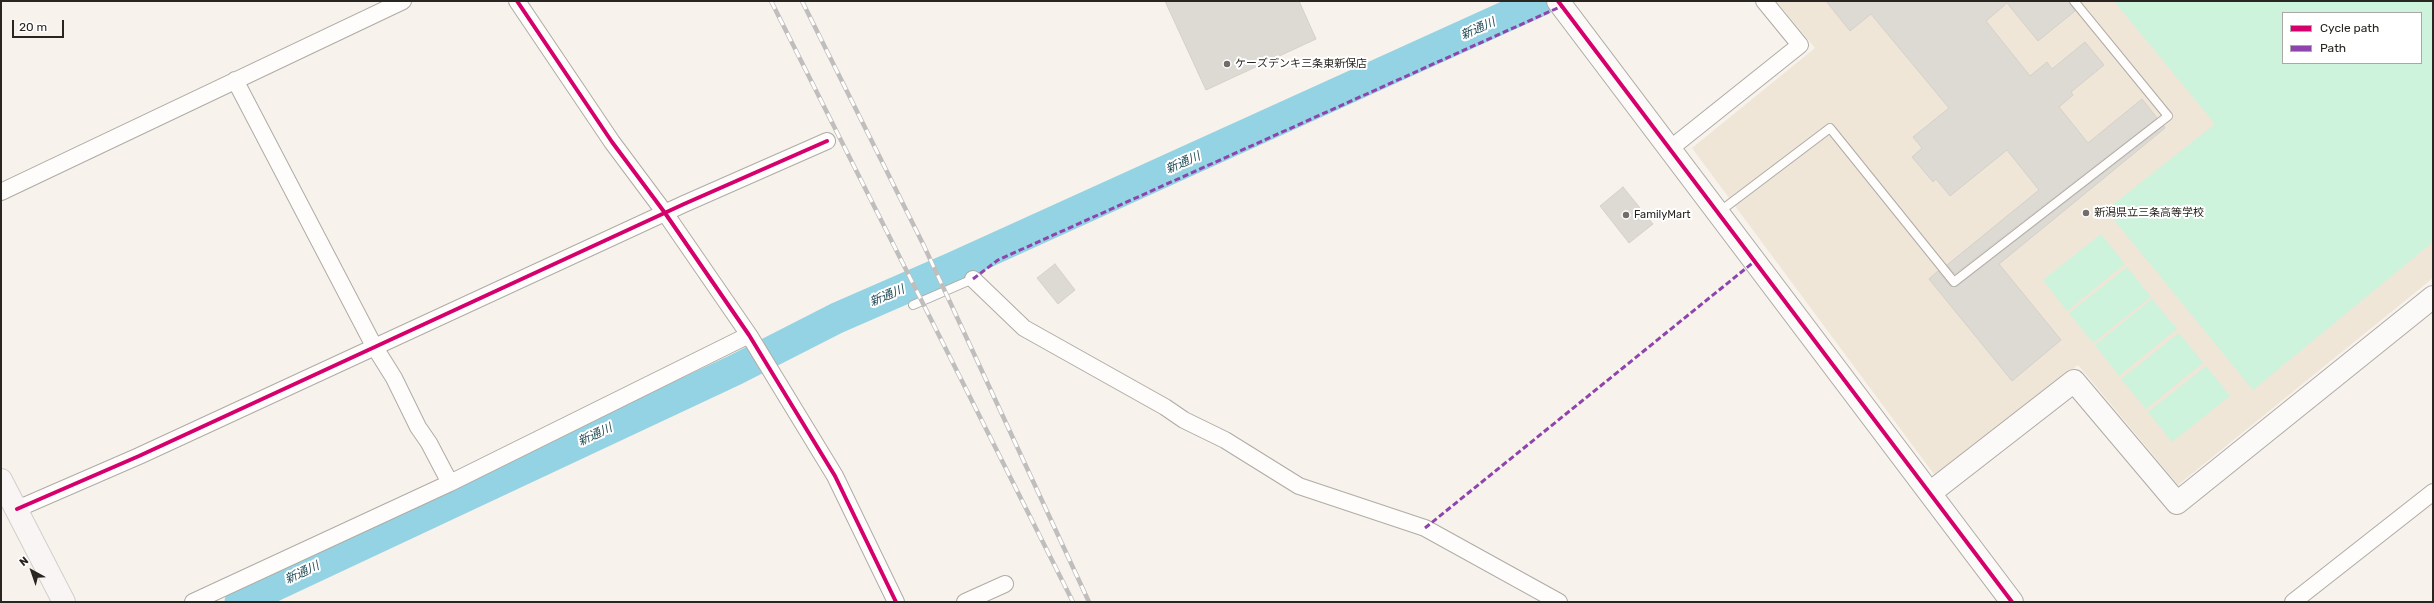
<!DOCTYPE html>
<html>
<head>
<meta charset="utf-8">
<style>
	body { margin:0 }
	#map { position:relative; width:2434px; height:603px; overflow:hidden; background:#f7f2eb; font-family:Rubik,sans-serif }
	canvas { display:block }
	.frame { position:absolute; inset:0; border:2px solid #292621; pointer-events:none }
	.legend { position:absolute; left:2282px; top:12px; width:140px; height:52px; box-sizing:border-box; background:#fff; border:1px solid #a9a8a6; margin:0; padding:5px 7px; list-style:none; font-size:12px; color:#292621 }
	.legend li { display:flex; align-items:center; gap:8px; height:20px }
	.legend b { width:20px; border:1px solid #a9a8a6 }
	.north { position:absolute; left:12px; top:551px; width:40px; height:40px; -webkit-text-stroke:3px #fff; paint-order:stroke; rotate:320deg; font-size:11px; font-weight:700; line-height:16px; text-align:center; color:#292621 }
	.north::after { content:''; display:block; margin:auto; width:14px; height:18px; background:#292621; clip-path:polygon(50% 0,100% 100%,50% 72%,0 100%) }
	.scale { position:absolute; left:12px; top:20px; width:52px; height:18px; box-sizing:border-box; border:2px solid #292621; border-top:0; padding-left:5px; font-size:12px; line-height:14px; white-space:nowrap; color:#292621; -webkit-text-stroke:3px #fff; paint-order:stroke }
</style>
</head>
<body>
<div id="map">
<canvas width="2434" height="603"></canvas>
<div class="frame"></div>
<ul class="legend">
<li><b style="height:5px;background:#d6006c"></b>Cycle path</li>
<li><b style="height:5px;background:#8e44ad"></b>Path</li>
</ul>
<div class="north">N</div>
<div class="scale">20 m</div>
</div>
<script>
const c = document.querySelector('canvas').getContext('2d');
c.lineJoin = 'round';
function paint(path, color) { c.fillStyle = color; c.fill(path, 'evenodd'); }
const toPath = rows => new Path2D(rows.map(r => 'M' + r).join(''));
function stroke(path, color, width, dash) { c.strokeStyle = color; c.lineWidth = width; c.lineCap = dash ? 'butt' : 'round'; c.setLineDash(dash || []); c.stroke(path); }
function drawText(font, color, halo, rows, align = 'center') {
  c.font = font + ' Rubik,"Noto Sans JP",sans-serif'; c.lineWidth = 4; c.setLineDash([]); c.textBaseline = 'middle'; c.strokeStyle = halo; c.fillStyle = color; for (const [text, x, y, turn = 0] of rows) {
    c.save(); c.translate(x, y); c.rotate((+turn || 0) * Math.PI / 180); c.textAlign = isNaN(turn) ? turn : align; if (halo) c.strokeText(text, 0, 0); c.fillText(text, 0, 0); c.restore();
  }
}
paint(toPath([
	[1776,1,2433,1,2433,278,2178,485,2078,365,1936,477,1692,148,1815,48],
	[2283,13,2421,13,2421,63,2283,63]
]), '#f0e6d8');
paint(toPath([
	[2114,1,2433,1,2433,242,2253,390,2106,210,2215,124],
	[2283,13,2421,13,2421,63,2283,63],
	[2101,234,2125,264,2067,311,2043,280],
	[2127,267,2151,297,2093,343,2069,313],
	[2152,299,2177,329,2119,376,2095,345],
	[2179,333,2203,363,2146,409,2121,379],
	[2206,366,2230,396,2172,442,2148,412]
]), '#cdf3dd');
stroke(toPath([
	[240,602,735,370,837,318,954,267,1540,1]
]), '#94d3e3', 31);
const building = toPath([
	[1165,1,1299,1,1316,39,1206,90,1165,1],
	[1826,1,2069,1,2075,11,2038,41,2007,3,1986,21,2030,76,2047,62,2052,69,2085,42,2104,65,2071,92,2073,95,2059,107,2088,143,2142,99,2157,118,1955,274,1947,265,2039,190,2007,150,1950,196,1936,179,1933,182,1912,157,1922,148,1913,137,1949,108,1871,14,1850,31,1826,1],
	[2164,126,2165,128,1999,264,2061,340,2012,381,1929,279,1938,271,1950,286,1957,286,2164,126],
	[1623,187,1653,224,1629,243,1600,206,1623,187],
	[1055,264,1075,290,1058,304,1037,278,1055,264]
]);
paint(building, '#ddd9d3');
stroke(building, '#d4d0cb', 1);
const lane = toPath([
	[1719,212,1830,128,1954,282,2168,116,2074,1],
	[913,305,973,279]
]);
const street = toPath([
	[517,1,612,142,665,213,749,335,835,476,896,602],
	[235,80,374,346,394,378,418,427,429,443,450,483],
	[1671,148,1800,45,1764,1],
	[1,192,403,1],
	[973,279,1024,328,1165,407,1184,420,1225,440,1299,486,1425,528,1559,602],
	[17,509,139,456,684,204,827,141],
	[193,602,450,483,749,335],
	[965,602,1005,584],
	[2293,602,2433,492]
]);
const secondary = toPath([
	[1558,1,2012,602],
	[1930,493,2074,381,2177,503,2433,297]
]);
const primary = toPath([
	[1,480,64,602]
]);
stroke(lane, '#afaba5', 10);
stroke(street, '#afaba5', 18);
stroke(secondary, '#afaba5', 24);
stroke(primary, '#d1cfcb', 24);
stroke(lane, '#fefdfc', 8);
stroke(street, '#fefdfc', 16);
stroke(secondary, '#fbfaf9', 22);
stroke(primary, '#f9f5f5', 22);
const rail = toPath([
	[771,1,1073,602],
	[802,1,924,246,1089,602]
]);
stroke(rail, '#c0bebc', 4.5);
stroke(rail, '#fff', 3, [9]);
stroke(toPath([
	[973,279,998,260,1562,6],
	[1425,528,1755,261]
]), '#8e44ad', 3, [6, 3]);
stroke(toPath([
	[517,1,612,142,665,213,749,335,835,476,896,602],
	[1558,1,2012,602],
	[17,509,139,456,684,204,827,141]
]), '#d6006c', 4);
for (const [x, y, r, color] of [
	[1227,64,4,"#716d68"],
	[2086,213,4,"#716d68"],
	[1626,215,4,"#716d68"]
]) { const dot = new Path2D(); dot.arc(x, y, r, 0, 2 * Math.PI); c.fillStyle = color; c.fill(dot); stroke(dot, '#fff', 1.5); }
drawText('11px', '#292621', '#fff', [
	["ケーズデンキ三条東新保店",1235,64],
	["新潟県立三条高等学校",2094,213],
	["FamilyMart",1634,215]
], 'left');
drawText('italic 12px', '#254e5a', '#fff', [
	["新通川",1478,29,-24],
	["新通川",1183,163,-24],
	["新通川",887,296,-23],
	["新通川",595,435,-25],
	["新通川",302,573,-25]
]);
</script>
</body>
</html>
